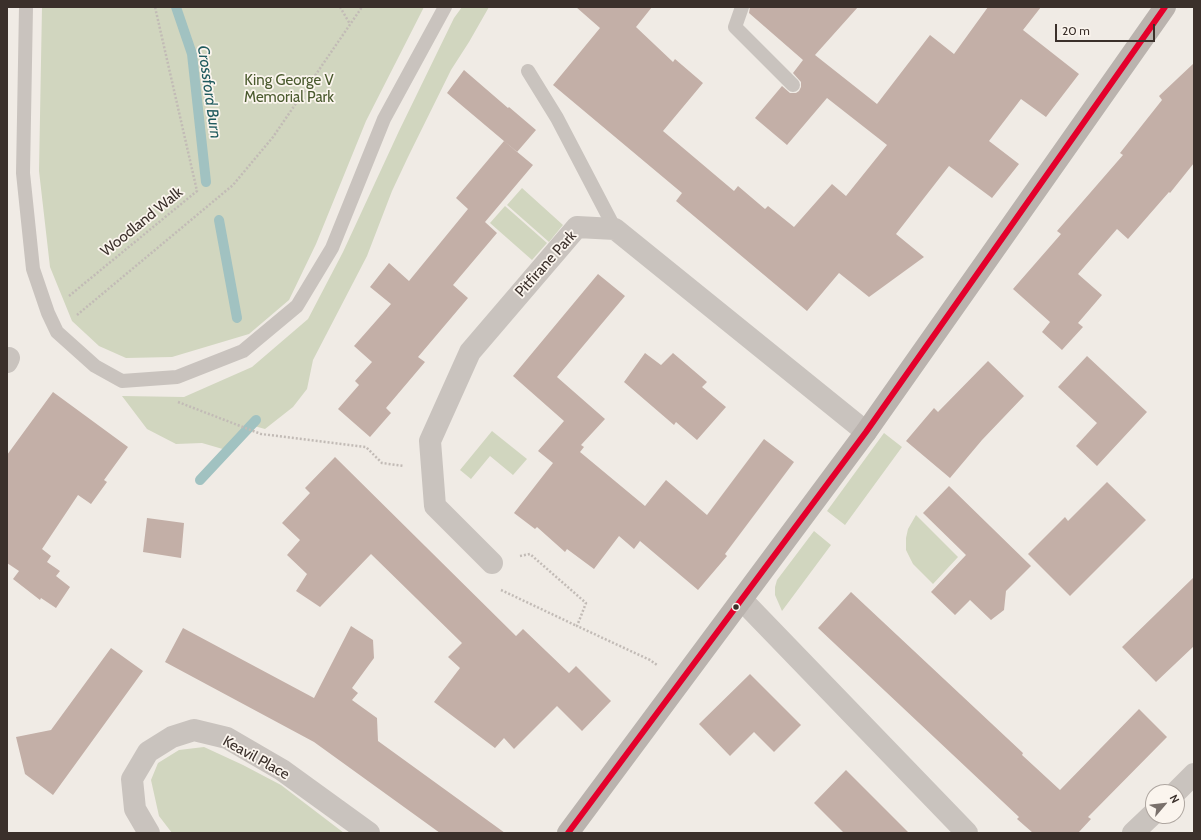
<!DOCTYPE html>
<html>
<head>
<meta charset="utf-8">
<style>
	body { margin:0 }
	#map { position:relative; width:1201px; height:840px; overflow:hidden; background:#f0ebe5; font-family:Cabin,sans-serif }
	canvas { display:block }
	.frame { position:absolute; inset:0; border:8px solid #3b302b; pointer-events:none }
	.north { position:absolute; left:1145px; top:784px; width:40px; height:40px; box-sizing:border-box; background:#fbf5ee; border:1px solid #aea6a0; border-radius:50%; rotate:62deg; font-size:11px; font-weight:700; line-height:16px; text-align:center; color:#3b302b }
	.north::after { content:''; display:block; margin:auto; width:14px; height:18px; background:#7a716c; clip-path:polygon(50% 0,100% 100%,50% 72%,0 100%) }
	.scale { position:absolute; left:1055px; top:24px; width:100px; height:18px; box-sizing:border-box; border:2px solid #3b302b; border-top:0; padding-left:5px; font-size:12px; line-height:14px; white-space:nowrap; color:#3b302b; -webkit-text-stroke:3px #fbf5ee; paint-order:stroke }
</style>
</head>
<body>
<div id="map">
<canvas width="1201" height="840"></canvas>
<div class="frame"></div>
<div class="north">N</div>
<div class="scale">20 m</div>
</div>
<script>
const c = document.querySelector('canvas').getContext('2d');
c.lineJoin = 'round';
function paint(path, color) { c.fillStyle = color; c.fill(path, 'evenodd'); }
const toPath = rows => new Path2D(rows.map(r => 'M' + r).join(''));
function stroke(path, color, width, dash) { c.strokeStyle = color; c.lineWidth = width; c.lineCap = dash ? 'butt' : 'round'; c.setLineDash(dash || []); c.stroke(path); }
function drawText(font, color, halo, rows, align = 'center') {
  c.font = font + ' Cabin,sans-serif'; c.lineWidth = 3.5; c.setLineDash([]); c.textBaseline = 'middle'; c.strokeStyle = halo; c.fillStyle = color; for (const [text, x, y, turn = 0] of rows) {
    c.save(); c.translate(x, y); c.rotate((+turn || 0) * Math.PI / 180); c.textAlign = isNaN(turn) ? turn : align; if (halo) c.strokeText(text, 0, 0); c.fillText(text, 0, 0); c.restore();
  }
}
paint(toPath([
	[42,7,424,7,366,121,316,244,289,300,249,334,172,357,126,358,99,346,72,321,50,267,39,171],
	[462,7,489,7,469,42,451,70,408,157,392,191,367,256,313,360,307,389,293,407,265,429,247,424,233,452,202,443,176,444,147,429,122,396,184,397,252,367,308,319,343,252,399,131,454,18],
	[522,188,563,225,549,242,507,205],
	[505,206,547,243,532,260,490,223],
	[492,431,527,459,513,475,490,456,471,479,460,470],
	[884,433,902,447,845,525,827,511],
	[916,515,958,557,933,584,913,564,906,550,906,538,908,529],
	[814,531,831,545,782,611,775,595,775,587,777,580],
	[204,747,243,765,281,785,344,833,172,833,159,816,151,780,158,763,179,750]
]), '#d1d6bf');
stroke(toPath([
	[176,7,192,54,206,182],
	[219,220,237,318],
	[200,480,256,420]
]), '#a1c2c1', 10);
paint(toPath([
	[576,7,652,7,636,27,673,62,675,59,703,83,663,131,734,191,738,186,765,209,768,206,794,227,832,184,846,196,887,145,827,98,787,145,755,118,782,86,790,93,796,93,799,91,801,87,801,82,793,73,803,60,749,13,750,7,858,7,815,55,877,104,930,35,954,54,988,7,1041,7,1023,30,1079,74,1046,117,1021,99,989,141,1019,164,992,198,949,166,896,234,924,257,869,297,839,273,807,311,676,201,682,193,553,85,600,28],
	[1194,63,1194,163,1170,193,1169,192,1128,239,1117,229,1078,274,1102,295,1078,323,1083,327,1062,350,1042,332,1050,322,1013,289,1061,234,1057,231,1123,155,1120,153,1162,100,1159,96],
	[464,70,508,108,509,107,536,130,517,152,447,93],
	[504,141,533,165,485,222,497,233,453,285,468,298,418,357,425,362,386,408,391,413,370,437,338,409,359,385,355,381,372,362,354,346,391,304,370,287,389,263,409,281,468,209,456,198],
	[598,274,625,296,557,377,605,419,581,445,584,447,580,452,645,506,666,480,707,515,764,439,794,462,725,554,727,556,698,590,640,541,634,549,619,536,594,569,567,549,565,552,537,527,535,529,514,513,553,463,538,451,564,421,513,376],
	[645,353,661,365,673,353,707,382,702,387,726,407,697,440,676,422,674,425,624,382],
	[1087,356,1147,412,1097,466,1076,446,1097,423,1058,387],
	[988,361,1024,396,982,440,950,478,906,441,934,408,938,412],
	[53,392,128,447,104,480,107,482,91,504,78,495,42,549,51,556,47,562,60,571,56,576,70,587,56,608,41,598,40,600,13,579,19,571,7,563,7,455],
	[335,457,516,636,523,629,569,673,576,666,611,701,582,731,557,706,514,749,504,738,495,748,434,702,460,668,448,657,462,643,371,554,320,607,296,591,307,574,287,555,300,540,282,523,310,493,305,488],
	[1107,482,1146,520,1070,596,1028,554,1065,517,1068,521],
	[949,486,1031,566,1006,591,1004,610,991,620,970,600,955,615,931,592,966,555,923,513],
	[147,518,184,523,181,558,143,552],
	[1194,577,1194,646,1156,682,1122,647],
	[851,592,1023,753,1022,755,1060,790,1139,709,1167,737,1088,817,1091,819,1078,833,1033,833,1017,819,1019,817,818,628],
	[351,626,373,640,374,658,352,688,358,693,352,700,377,718,378,741,505,833,440,833,314,742,165,662,183,628,314,698],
	[111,648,143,671,53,795,25,774,16,737,51,730],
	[750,674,801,725,774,752,754,732,730,756,699,724],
	[846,770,909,833,844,833,814,803]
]), '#c3afa7');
stroke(toPath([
	[340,7,350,24],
	[69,296,197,191,155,7],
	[77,315,233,185,273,137,362,7],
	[178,402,261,434,366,447,382,463,404,466],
	[520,556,530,554,586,603,577,626,650,660,657,665],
	[501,590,577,626]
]), '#c2bbb6', 2.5, [2, 2]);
stroke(toPath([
	[26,7,23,173,33,269,48,313,57,332,95,366,122,381,177,377,243,351,297,306,332,248,384,119,445,7],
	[742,7,735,27,793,85],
	[528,71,557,118,615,229]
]), '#c9c3be', 14);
stroke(toPath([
	[7,362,9,358],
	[492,563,435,506,430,441,470,352,577,227,615,229,866,432],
	[742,600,967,833],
	[1176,792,1194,774],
	[149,833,135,809,132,779,148,752,172,737,194,730,227,738,282,770,369,833],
	[1133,833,1153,814]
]), '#c9c3be', 22);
stroke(toPath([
	[568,833,866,432,1165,7]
]), '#bab3ae', 22);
stroke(toPath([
	[568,833,866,432,1165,7]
]), '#e4002b', 6);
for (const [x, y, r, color] of [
	[736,607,3.5,"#3b302b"]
]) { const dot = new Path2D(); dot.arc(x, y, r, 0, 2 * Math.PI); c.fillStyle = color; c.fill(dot); stroke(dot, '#fbf5ee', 1.5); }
drawText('15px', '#4a5a2e', '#fbf5ee', [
	["King George V",289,81],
	["Memorial Park",289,98]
]);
drawText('15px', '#3b302b', '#fbf5ee', [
	["Woodland Walk",142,222,-39],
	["Pitfirane Park",546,264,-48],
	["Keavil Place",256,758,29]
]);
drawText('italic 16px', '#1f5a5e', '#fbf5ee', [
	["Crossford Burn",209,92,82]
]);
</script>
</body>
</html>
